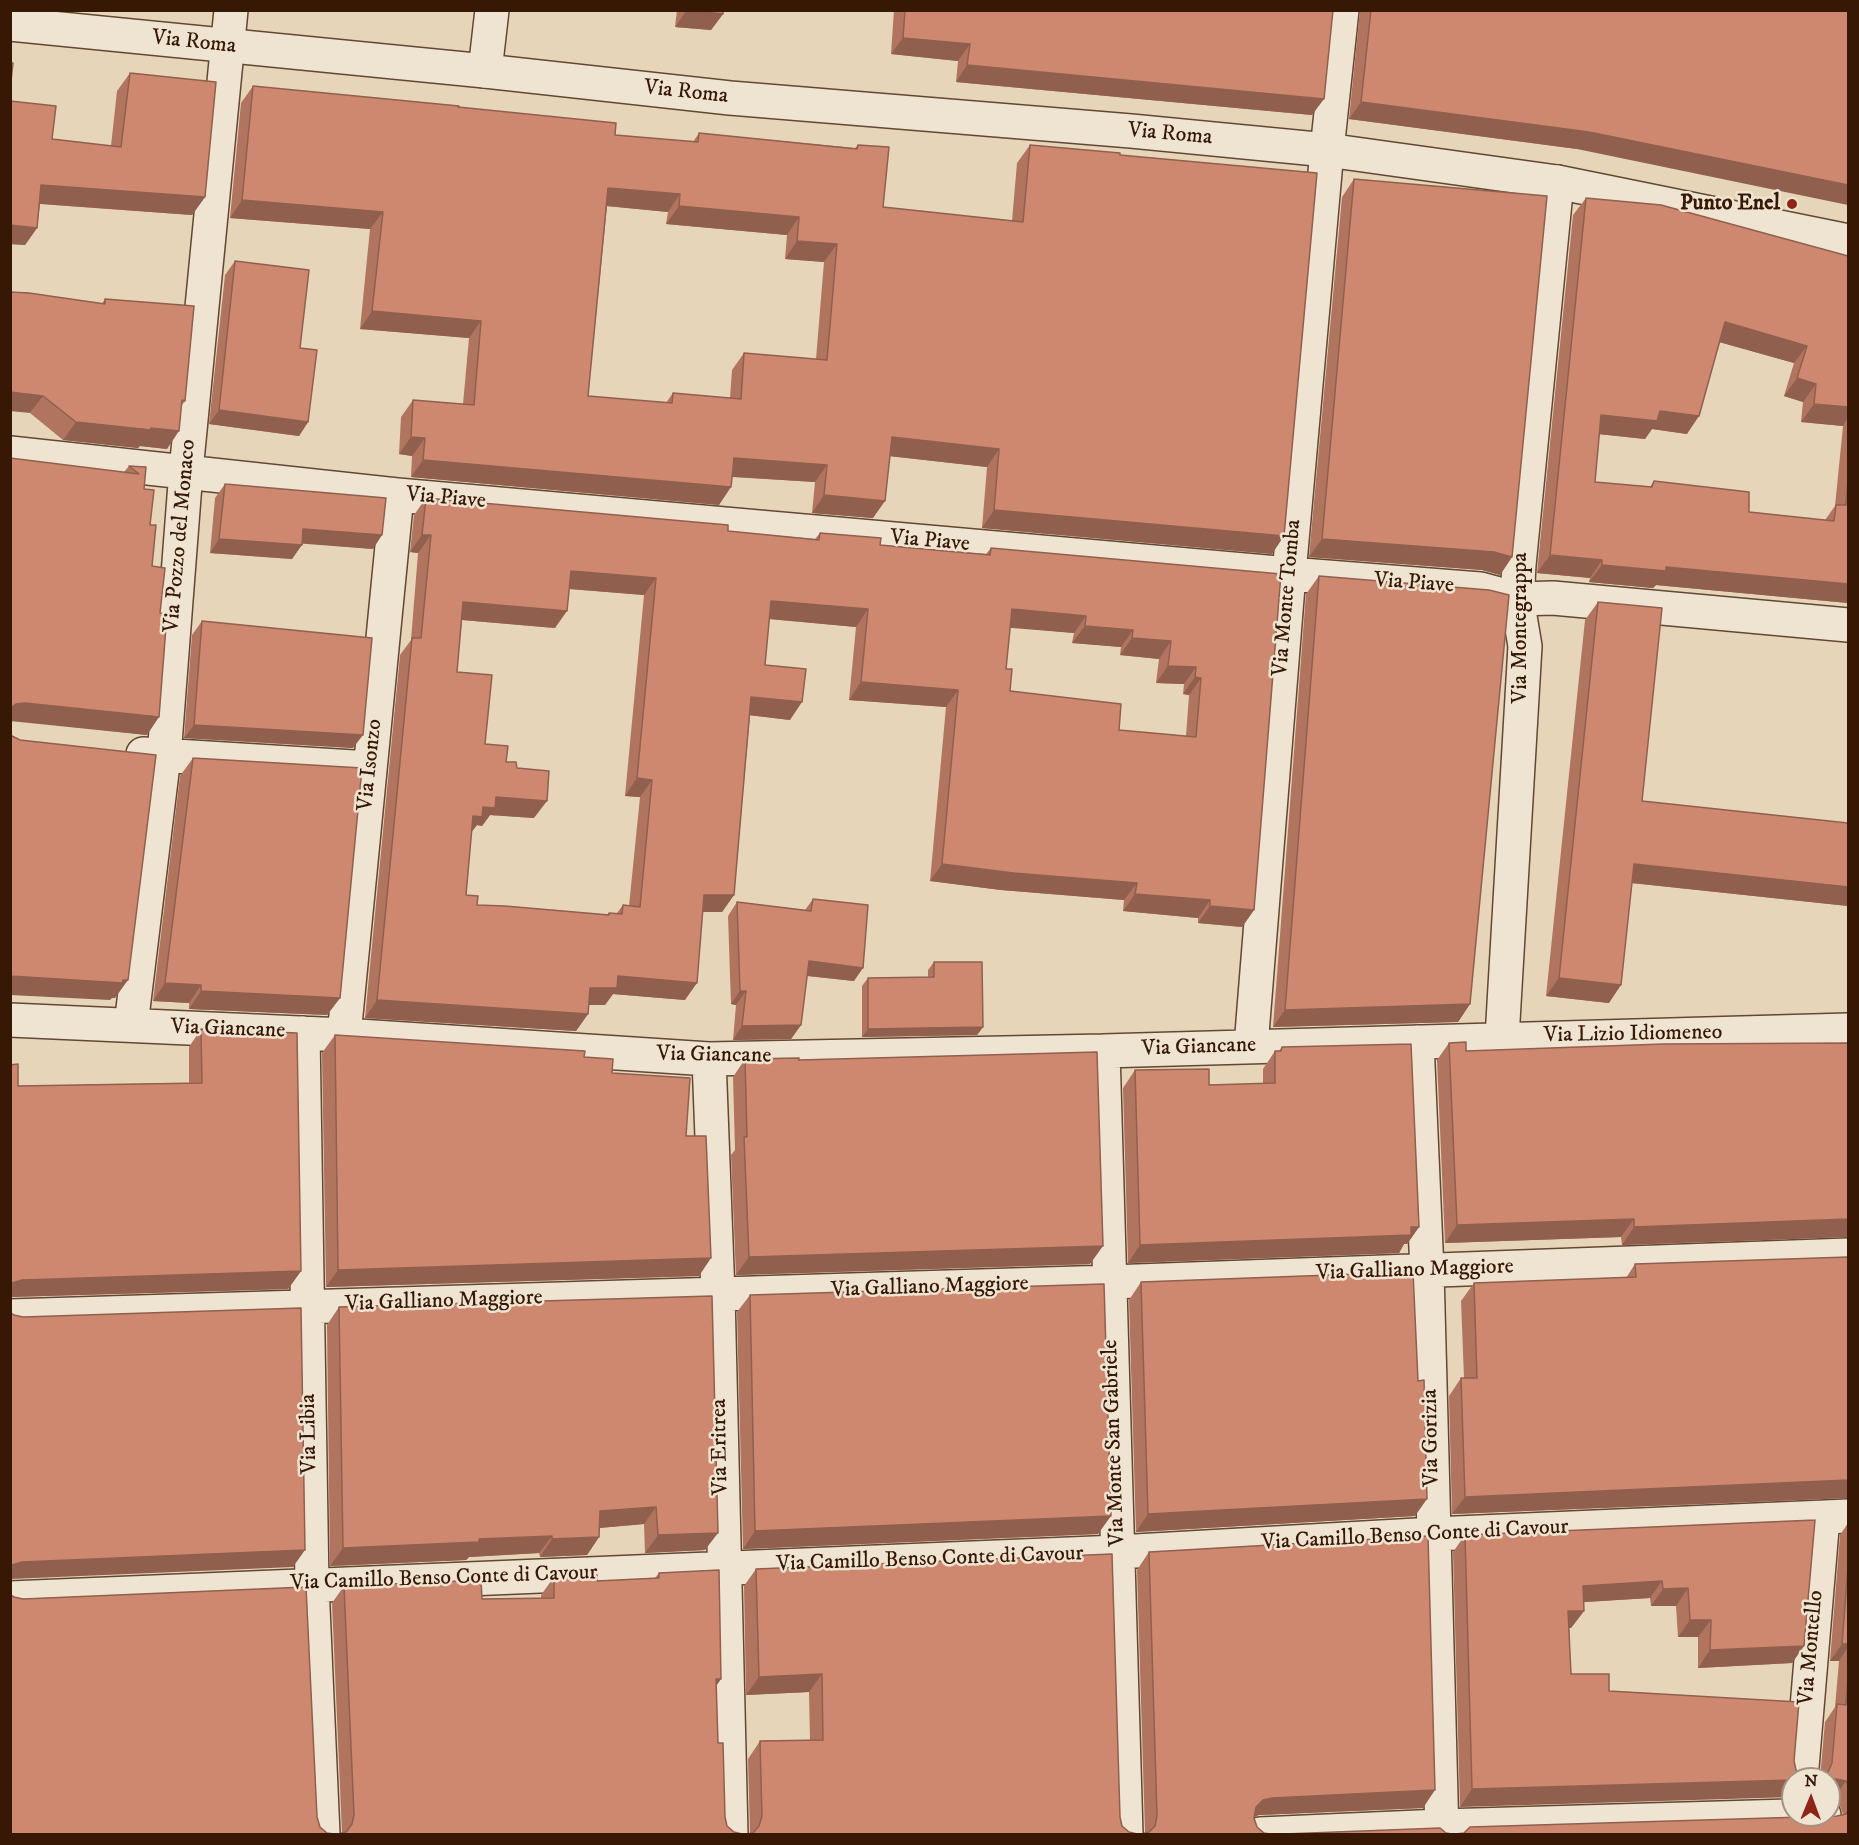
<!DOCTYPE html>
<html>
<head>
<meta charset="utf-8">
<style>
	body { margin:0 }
	#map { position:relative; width:1859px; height:1845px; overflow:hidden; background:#e7d5ba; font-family:"IM FELL DW Pica",serif }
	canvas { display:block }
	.frame { position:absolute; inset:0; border:12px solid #361805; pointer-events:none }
	.north { position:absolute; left:1781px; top:1767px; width:60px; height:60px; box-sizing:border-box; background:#efe4d2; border:2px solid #a59280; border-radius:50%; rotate:1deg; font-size:16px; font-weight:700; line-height:24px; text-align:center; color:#361805 }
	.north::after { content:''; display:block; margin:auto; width:21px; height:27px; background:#8f2418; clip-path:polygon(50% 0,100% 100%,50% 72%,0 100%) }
</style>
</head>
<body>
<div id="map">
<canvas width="1859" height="1845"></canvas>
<div class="frame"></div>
<div class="north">N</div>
</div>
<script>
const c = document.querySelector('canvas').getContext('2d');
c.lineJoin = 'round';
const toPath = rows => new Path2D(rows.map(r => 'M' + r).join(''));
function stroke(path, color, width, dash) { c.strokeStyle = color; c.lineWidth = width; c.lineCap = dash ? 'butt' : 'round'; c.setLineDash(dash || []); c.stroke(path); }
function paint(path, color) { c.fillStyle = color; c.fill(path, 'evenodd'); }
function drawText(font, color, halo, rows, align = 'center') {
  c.font = font + ' "IM FELL DW Pica",serif'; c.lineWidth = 5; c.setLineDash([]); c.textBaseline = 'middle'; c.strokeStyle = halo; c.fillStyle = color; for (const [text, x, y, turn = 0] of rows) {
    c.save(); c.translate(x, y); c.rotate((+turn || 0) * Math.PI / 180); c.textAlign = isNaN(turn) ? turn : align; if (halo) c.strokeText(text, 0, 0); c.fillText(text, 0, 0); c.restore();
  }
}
const minor = toPath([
	[485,71,492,10],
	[10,453,397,495,1289,574,1480,589,1517,599,1553,598,1848,625],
	[143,754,370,768],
	[10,1020,344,1035,709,1059,1103,1051,1848,1030],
	[131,1025,164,756,186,471,231,10],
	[303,1033,312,1585,323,1834],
	[344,1035,397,495],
	[1502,1038,1525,646,1517,599,1519,565,1557,182],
	[1417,1042,1427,1271,1442,1834],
	[1251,1046,1289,574,1327,150,1342,10],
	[1103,1051,1126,1834],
	[709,1059,718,1294,731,1834],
	[10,1316,1110,1282,1848,1255],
	[10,1598,1118,1552,1434,1534,1848,1516],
	[1801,1779,1823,1517],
	[1260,1834,1441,1826,1824,1815]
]);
const tertiary = toPath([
	[10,24,485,71,730,98,1131,131,1327,150,1557,182,1848,241]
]);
stroke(minor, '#624732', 36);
stroke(tertiary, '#624732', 36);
stroke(minor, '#efe4d2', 33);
stroke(tertiary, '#efe4d2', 33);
paint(toPath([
	[677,10,723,10,723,14,711,30,675,27],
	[894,10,1333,10,1312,115,956,82,958,61,891,54],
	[1360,10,1848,10,1577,149,1349,119],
	[130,73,205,197,192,215,40,204,37,228,25,245,10,244,10,101,52,139,111,146,117,91],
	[253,86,458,107,615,135,693,142,699,133,855,148,858,145,883,207,1012,221,1017,163,1030,145,1120,155,1272,554,982,528,987,467,890,456,873,518,812,513,815,482,732,477,719,505,411,477,412,456,399,454,401,417,413,400,463,404,469,338,360,329,370,229,230,218,241,103],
	[607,206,668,212,666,224,787,235,785,259,824,262,816,359,744,353,732,370,730,398,673,393,666,403,588,396],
	[1354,179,1512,557,1500,575,1482,570,1309,557,1342,197],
	[1586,198,1848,256,1848,603,1656,585,1653,588,1589,582,1590,578,1537,573,1573,215],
	[1719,342,1794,363,1784,396,1803,402,1801,422,1843,426,1835,506,1825,520,1749,512,1654,481,1650,487,1595,482,1599,434,1645,439,1652,429,1687,434],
	[235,261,300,348,308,422,299,436,209,424,225,275],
	[105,299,185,401,182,405,167,449,140,446,138,448,63,440,30,413],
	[129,466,146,467,144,489,150,525,152,566,147,735,12,720,124,472],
	[225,484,373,549,302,543,292,559,210,553,215,498],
	[426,498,728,531,815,539,820,533,880,545,986,554,991,548,1281,574,1254,910,1242,927,1198,923,1198,918,1123,911,1124,900,1001,890,930,881,946,707,849,700,856,627,769,619,765,665,790,720,750,715,734,895,722,912,703,912,685,1000,613,994,605,1005,588,1005,588,1014,576,1031,365,1018,400,655,411,640,418,553,410,552,414,515],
	[569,589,644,595,625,796,640,797,629,906,623,905,617,913,609,913,607,915,477,905,466,895,471,832,477,825,482,826,490,815,534,818,506,762,485,744,457,672,462,620,555,628],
	[1010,627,1074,633,1072,643,1121,647,1120,655,1159,659,1156,683,1184,684,1183,694,1189,695,1186,736,1119,730,1010,691,1006,669],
	[1319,576,1470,1004,1458,1022,1273,1027,1306,594],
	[1598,602,1642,801,1848,823,1848,906,1632,883,1609,1003,1546,996,1585,620],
	[202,621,353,748,184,738,192,635],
	[193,758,340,998,327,1015,189,1009,189,1003,153,1001,180,776],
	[813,899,854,981,807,976,801,1025,791,1039,733,1040,736,1005,731,1004,728,916,737,902,805,910],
	[934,962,983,1027,977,1035,862,1037,862,986,868,978,928,977,928,970],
	[201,1029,301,1271,288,1289,10,1297,10,1065,18,1086,189,1083,189,1047],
	[335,1035,584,1057,612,1073,686,1136,699,1276,326,1287,322,1053],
	[1449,1043,1466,1051,1848,1237,1622,1245,1621,1237,1445,1243,1437,1060],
	[1282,1047,1419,1227,1407,1244,1404,1244,1399,1253,1128,1263,1123,1088,1135,1070,1209,1085,1263,1084,1263,1069,1275,1051,1279,1051],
	[745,1059,799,1060,1090,1264,736,1275,731,1155,735,1150,733,1077],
	[1848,1257,1848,1498,1452,1514,1449,1396,1461,1378,1464,1378,1461,1301,1474,1283,1626,1278,1635,1264],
	[1141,1282,1415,1516,1136,1532,1129,1300],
	[750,1295,1098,1534,743,1549,737,1312],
	[712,1296,705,1550,645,1553,644,1524,599,1528,599,1537,587,1555,540,1557,539,1553,469,1557,466,1560,330,1566,327,1325,339,1307],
	[1815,1520,1804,1646,1792,1663,1698,1668,1698,1637,1678,1637,1676,1606,1651,1606,1650,1598,1583,1602,1584,1611,1571,1628,1569,1628,1571,1674,1460,1807,1453,1552,1465,1535],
	[1848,1523,1848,1834,1837,1816,1843,1814,1840,1806,1833,1799,1820,1778,1825,1722,1835,1707,1839,1661,1830,1661,1840,1535],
	[1149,1552,1423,1808,1259,1815,1254,1817,1257,1827,1264,1833,1145,1833,1137,1570],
	[756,1569,1120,1817,1122,1826,1129,1832,750,1833,748,1759,760,1741,810,1740,809,1692,746,1695,744,1586],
	[659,1573,721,1679,716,1686,718,1743,725,1817,727,1826,734,1832,342,1833,332,1603,344,1586,482,1599,541,1598,541,1595,554,1577,597,1581,655,1578]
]), '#b1755f');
paint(toPath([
	[687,10,723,14,711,30,675,27],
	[903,38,970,44,958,61,891,54],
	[967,65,1324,99,1312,115,956,82],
	[1361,102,1589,132,1848,185,1848,205,1577,149,1349,119],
	[41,185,205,197,192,215,29,203],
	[608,188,680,194,668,212,596,205],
	[242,200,383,212,370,229,230,218],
	[679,206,799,217,787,235,666,224],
	[10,225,37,228,25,245,10,244],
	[797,241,837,244,824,262,785,259],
	[372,311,481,321,469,338,360,329],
	[1725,322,1807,346,1794,363,1712,340],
	[1797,378,1816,384,1803,402,1784,396],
	[10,392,43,396,30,413,10,411],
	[1814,404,1848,407,1848,417,1843,426,1801,422],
	[219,410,308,422,299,436,209,424],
	[1660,411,1699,416,1687,434,1652,429,1645,439,1588,433,1601,415],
	[76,422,151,428,179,431,167,449,140,446,138,448,63,440],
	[411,437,425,438,412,456,399,454],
	[892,437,999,449,987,467,879,455],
	[734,458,827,465,815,482,721,476],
	[423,460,731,487,719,505,411,477],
	[824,495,885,501,873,518,812,513],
	[994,510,1284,536,1272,554,982,528],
	[303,529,382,535,373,549,294,543],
	[422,535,431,535,418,553,410,552],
	[219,539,302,545,292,559,210,553],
	[1322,539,1494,552,1512,557,1500,575,1482,570,1309,557],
	[1550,555,1602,560,1590,578,1537,573],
	[1602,565,1666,567,1848,584,1848,603,1656,585,1653,588,1589,582],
	[571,571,656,578,644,595,558,588],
	[771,601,868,609,856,627,759,618],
	[463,602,567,611,555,628,451,619],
	[1012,609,1086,616,1074,633,1000,627],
	[1085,626,1133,630,1121,647,1072,643],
	[1132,638,1171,641,1159,659,1120,655],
	[1168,666,1196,667,1184,684,1156,683],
	[1195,677,1201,678,1189,695,1183,694],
	[861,682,958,690,946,707,849,700],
	[751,697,802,702,790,720,739,714],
	[25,703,159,717,147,735,10,721,10,708,16,704],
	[194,725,363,735,353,748,184,738],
	[637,778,652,780,640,797,625,796],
	[496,797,547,801,534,818,490,815,482,826,477,825,470,834,473,816],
	[942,864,1137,883,1124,900,1001,890,930,881],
	[1634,864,1848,887,1848,906,1622,882],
	[1135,894,1210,900,1198,918,1123,911],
	[704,895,734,895,722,912,692,912],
	[1210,906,1254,910,1242,927,1198,923],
	[809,961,863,968,854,981,799,975],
	[10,976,123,980,128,980,115,998,112,998,110,1000,10,995],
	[618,976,697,983,685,1000,613,994,605,1005,578,1005,590,988],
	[1559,978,1621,985,1609,1003,1546,996],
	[165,983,201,985,189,1003,153,1001],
	[201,991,340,998,327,1015,189,1009],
	[740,991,746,991,736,1005,731,1004],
	[377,1000,588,1014,576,1031,365,1018],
	[1470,1004,1458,1022,1273,1027,1285,1010],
	[801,1025,791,1039,733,1040,742,1026],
	[983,1027,977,1035,862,1037,868,1029],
	[1634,1219,1621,1237,1445,1243,1457,1225],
	[1848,1219,1848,1237,1622,1245,1634,1227],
	[1419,1227,1407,1244,1404,1244,1399,1253,1128,1263,1140,1245],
	[1103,1246,1090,1264,736,1275,749,1257],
	[711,1258,699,1276,326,1287,338,1270],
	[301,1271,288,1289,10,1297,10,1284,12,1283,22,1280],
	[1848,1480,1848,1498,1452,1514,1465,1497],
	[1427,1499,1415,1516,1136,1532,1148,1514],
	[656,1507,644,1524,588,1529,600,1511],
	[1111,1516,1098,1534,743,1549,755,1531],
	[718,1533,705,1550,645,1553,658,1535],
	[552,1536,539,1553,469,1557,466,1560,330,1566,343,1548,479,1539],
	[599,1537,587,1555,540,1557,552,1539],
	[305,1550,293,1567,10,1579,10,1566,12,1565,22,1562],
	[1662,1581,1650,1598,1570,1603,1583,1586],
	[1688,1588,1676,1606,1651,1606,1663,1589],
	[1568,1611,1584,1611,1571,1628,1556,1628],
	[1690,1620,1711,1620,1698,1637,1678,1637],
	[1842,1644,1848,1644,1848,1647,1839,1661,1830,1661],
	[1804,1646,1792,1663,1698,1668,1710,1650],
	[822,1674,809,1692,746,1695,759,1677],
	[716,1679,721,1679,709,1696],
	[1829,1779,1836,1779,1846,1781,1833,1799,1829,1798],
	[1793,1780,1793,1797,1460,1807,1472,1789],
	[1435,1790,1423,1808,1259,1815,1250,1818,1256,1807,1263,1800,1272,1798]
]), '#905f4e');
const building = toPath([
	[688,10,723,10,723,14,688,10],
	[905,10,1333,10,1324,99,967,65,970,44,903,38,905,10],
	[1371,10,1848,10,1848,185,1589,132,1361,102,1371,10],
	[10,63,13,63,10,90,10,63],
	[130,73,216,82,205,197,41,185,37,228,10,225,10,101,56,106,52,139,121,147,130,73],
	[253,86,459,106,458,107,616,123,615,135,698,142,699,133,857,149,858,145,889,147,883,207,1023,222,1030,145,1120,153,1120,155,1317,173,1284,536,994,510,999,449,892,437,885,501,824,495,827,465,734,458,731,487,423,460,425,438,411,437,413,400,474,405,481,321,372,311,383,212,242,200,253,86],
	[608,188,680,194,679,206,799,217,797,241,837,244,827,360,744,353,741,399,673,393,672,403,588,396,608,188],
	[1354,179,1547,196,1512,557,1494,552,1322,539,1354,179],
	[1586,198,1661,205,1848,256,1848,407,1814,404,1816,384,1797,378,1807,346,1725,322,1699,416,1660,411,1657,421,1601,415,1595,482,1652,487,1654,481,1749,492,1749,512,1834,521,1836,505,1846,505,1848,479,1848,584,1666,567,1666,571,1602,565,1602,560,1550,555,1586,198],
	[235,261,309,270,300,348,317,350,308,422,219,410,235,261],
	[10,292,29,293,105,304,105,299,194,306,185,401,182,400,179,431,151,428,151,430,76,422,43,396,10,392,10,292],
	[10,458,139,474,129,466,146,467,144,489,154,490,150,525,156,525,152,566,165,568,160,613,167,614,159,717,25,703,16,704,10,708,10,458],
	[225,484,386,498,382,535,303,529,302,545,219,539,225,484],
	[426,498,728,525,728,531,819,540,820,533,881,538,880,545,990,555,991,548,1281,574,1254,910,1210,906,1210,900,1135,894,1137,883,1013,873,942,864,958,690,861,682,868,609,771,601,765,665,806,669,802,702,751,697,734,895,704,895,697,983,618,976,617,988,590,988,588,1014,377,1000,412,638,421,638,431,535,422,535,426,498],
	[571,571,656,578,637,778,652,780,640,907,623,905,622,914,609,913,609,915,505,906,477,905,478,896,466,895,473,816,482,817,483,807,495,808,496,797,547,801,549,771,517,768,516,762,506,762,508,746,485,744,492,675,457,672,463,602,567,611,571,571],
	[1012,609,1086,616,1085,626,1133,630,1132,638,1171,641,1168,666,1196,667,1195,677,1201,678,1196,737,1119,730,1121,704,1010,691,1012,669,1006,669,1012,609],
	[1319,576,1489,590,1509,595,1470,1004,1285,1010,1319,576],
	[1598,602,1662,608,1642,801,1848,823,1848,887,1634,864,1621,985,1559,978,1598,602],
	[202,621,372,638,363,735,194,725,202,621],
	[10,735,20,740,156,755,128,980,123,980,123,983,10,976,10,735],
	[193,758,362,768,340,998,201,991,201,985,165,983,193,758],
	[813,899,868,905,863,968,809,961,801,1025,742,1026,746,991,740,991,737,902,811,911,813,899],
	[934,962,982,962,983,1027,868,1029,868,978,934,977,934,962],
	[201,1029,297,1033,301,1271,22,1280,12,1283,10,1284,10,1065,18,1064,18,1086,202,1083,201,1029],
	[335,1035,585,1051,584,1057,613,1059,612,1073,690,1078,686,1136,706,1136,711,1258,338,1270,335,1035],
	[1466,1042,1466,1051,1663,1044,1848,1043,1848,1219,1634,1227,1634,1219,1457,1225,1449,1043,1466,1042],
	[1411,1044,1419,1227,1411,1227,1411,1235,1140,1245,1135,1070,1209,1069,1209,1085,1275,1083,1275,1051,1281,1051,1282,1047,1411,1044],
	[1097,1052,1103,1246,749,1257,744,1137,747,1137,745,1059,799,1058,799,1060,1097,1052],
	[1848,1257,1848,1480,1465,1497,1461,1378,1477,1378,1474,1283,1636,1277,1635,1264,1848,1257],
	[1413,1272,1418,1381,1424,1380,1427,1499,1148,1514,1141,1282,1413,1272],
	[1104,1284,1111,1516,755,1531,750,1295,1104,1284],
	[712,1296,718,1533,658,1535,656,1507,600,1511,599,1537,552,1539,552,1536,479,1539,479,1542,343,1548,339,1307,712,1296],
	[301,1308,305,1550,22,1562,12,1565,10,1566,10,1312,14,1315,23,1317,301,1308],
	[1815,1520,1804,1646,1710,1650,1711,1620,1690,1620,1688,1588,1663,1589,1662,1581,1583,1586,1584,1611,1568,1611,1571,1674,1609,1674,1609,1691,1799,1702,1794,1761,1796,1770,1802,1777,1808,1779,1793,1779,1793,1780,1472,1789,1465,1535,1815,1520],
	[1428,1536,1435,1790,1272,1798,1263,1800,1256,1807,1254,1818,1257,1827,1264,1833,1270,1834,1141,1834,1149,1832,1155,1826,1157,1816,1149,1552,1428,1536],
	[1112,1554,1120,1817,1122,1826,1129,1832,1137,1834,746,1834,753,1833,759,1826,762,1816,760,1741,823,1740,822,1674,759,1677,756,1569,1112,1554],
	[1848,1567,1848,1644,1842,1644,1848,1567],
	[719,1570,721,1679,716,1679,718,1743,723,1743,725,1817,727,1826,734,1832,742,1834,338,1834,346,1832,352,1824,354,1815,344,1586,481,1580,482,1599,554,1598,554,1577,597,1575,597,1581,659,1578,659,1573,719,1570],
	[306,1587,317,1817,320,1827,327,1833,334,1834,10,1834,10,1594,14,1597,23,1599,306,1587],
	[1848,1678,1848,1784,1846,1781,1836,1779,1817,1779,1828,1772,1832,1763,1837,1704,1846,1705,1848,1678],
	[1848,1811,1848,1834,1456,1834,1464,1833,1470,1827,1837,1816,1846,1814,1848,1811],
	[1440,1828,1446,1833,1452,1834,1284,1834,1440,1828]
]);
paint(building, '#ce886f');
stroke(building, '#905f4e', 1.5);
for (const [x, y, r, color] of [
	[1792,204,6,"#8f2418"]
]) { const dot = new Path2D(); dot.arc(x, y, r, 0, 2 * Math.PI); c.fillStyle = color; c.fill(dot); stroke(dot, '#efe4d2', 2); }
drawText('22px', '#361805', '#efe4d2', [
	["Via Roma",194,43,6],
	["Via Roma",686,93,6],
	["Via Roma",1170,135,5],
	["Via Piave",446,499,5],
	["Via Pozzo del Monaco",181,536,-85],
	["Via Piave",930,542,5],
	["Via Piave",1414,584,4],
	["Via Monte Tomba",1288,598,-85],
	["Via Montegrappa",1521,628,-90],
	["Via Isonzo",371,765,-84],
	["Via Giancane",228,1030,2],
	["Via Lizio Idiomeneo",1633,1035,-1],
	["Via Giancane",1199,1048,-2],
	["Via Giancane",714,1056,1],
	["Via Galliano Maggiore",1415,1271,-2],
	["Via Galliano Maggiore",930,1288,-2],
	["Via Galliano Maggiore",444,1302,-2],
	["Via Libia",310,1434,-91],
	["Via Gorizia",1432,1438,-91],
	["Via Monte San Gabriele",1115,1443,-92],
	["Via Eritrea",721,1447,-91],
	["Via Camillo Benso Conte di Cavour",1415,1536,-3],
	["Via Camillo Benso Conte di Cavour",930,1560,-2],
	["Via Camillo Benso Conte di Cavour",444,1579,-2],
	["Via Montello",1812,1648,-85]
]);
drawText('bold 22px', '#361805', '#efe4d2', [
	["Punto Enel",1780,204]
], 'right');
</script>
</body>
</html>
